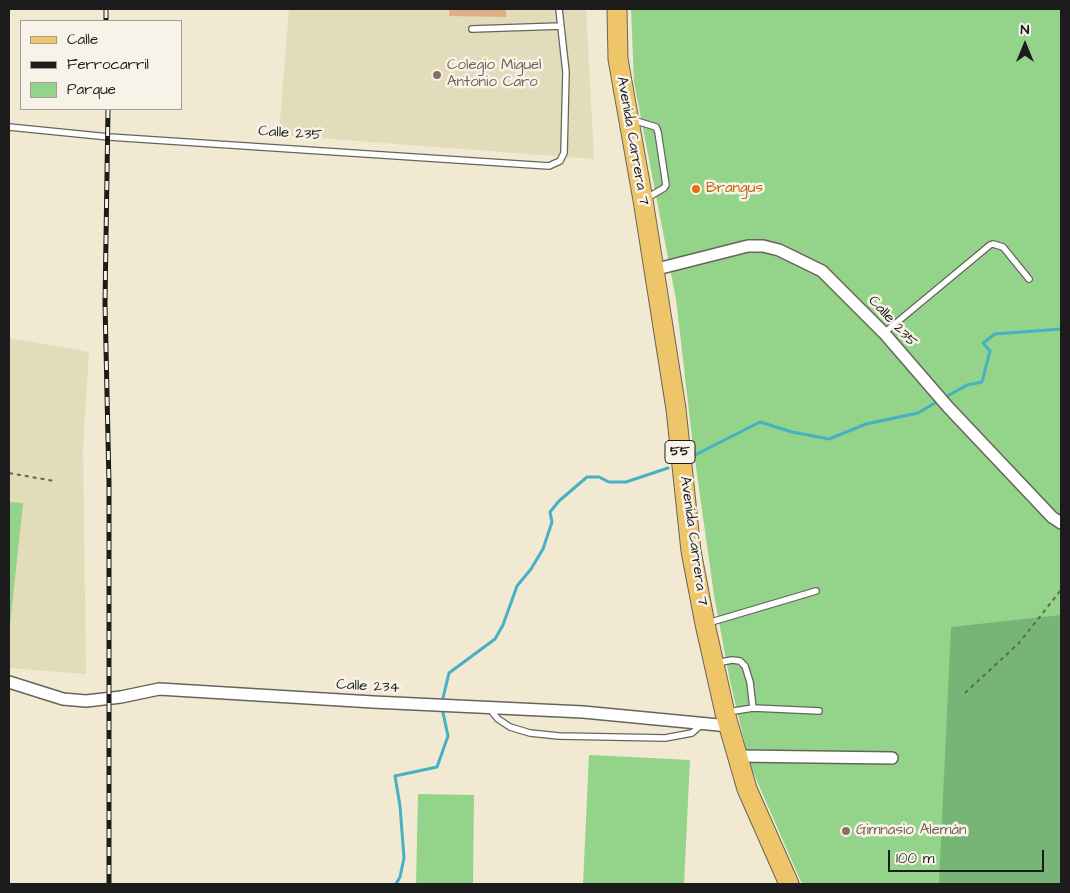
<!DOCTYPE html>
<html>
<head>
<meta charset="utf-8">
<style>
	body { margin:0 }
	#map { position:relative; width:1070px; height:893px; overflow:hidden; background:#f2e9d2; font-family:"Architects Daughter",sans-serif }
	canvas { display:block }
	.frame { position:absolute; inset:0; border:10px solid #1c1c1c; pointer-events:none }
	.legend { position:absolute; left:20px; top:20px; width:162px; height:90px; box-sizing:border-box; background:#f7f3e8; border:1px solid #9f9d96; margin:0; padding:6px 9px; list-style:none; font-size:15px; color:#1c1c1c }
	.legend li { display:flex; align-items:center; gap:10px; height:25px }
	.legend b { width:25px; border:1px solid #9f9d96 }
	.north { position:absolute; left:1000px; top:20px; width:50px; height:50px; -webkit-text-stroke:4px #f7f3e8; paint-order:stroke; rotate:0deg; font-size:14px; font-weight:700; line-height:20px; text-align:center; color:#1c1c1c }
	.north::after { content:''; display:block; margin:auto; width:18px; height:22px; background:#1c1c1c; clip-path:polygon(50% 0,100% 100%,50% 72%,0 100%) }
	.scale { position:absolute; left:888px; top:850px; width:156px; height:22px; box-sizing:border-box; border:2px solid #1c1c1c; border-top:0; padding-left:6px; font-size:15px; line-height:18px; white-space:nowrap; color:#1c1c1c; -webkit-text-stroke:4px #f7f3e8; paint-order:stroke }
</style>
</head>
<body>
<div id="map">
<canvas width="1070" height="893"></canvas>
<div class="frame"></div>
<ul class="legend">
<li><b style="height:6px;background:#eec569"></b>Calle</li>
<li><b style="height:6px;background:#1c1c1c"></b>Ferrocarril</li>
<li><b style="height:14px;background:#93d38a"></b>Parque</li>
</ul>
<div class="north">N</div>
<div class="scale">100 m</div>
</div>
<script>
const c = document.querySelector('canvas').getContext('2d');
c.lineJoin = 'round';
function paint(path, color) { c.fillStyle = color; c.fill(path, 'evenodd'); }
const toPath = rows => new Path2D(rows.map(r => 'M' + r).join(''));
function stroke(path, color, width, dash) { c.strokeStyle = color; c.lineWidth = width; c.lineCap = dash ? 'butt' : 'round'; c.setLineDash(dash || []); c.stroke(path); }
function drawText(font, color, halo, rows, align = 'center') {
  c.font = font + ' "Architects Daughter",sans-serif'; c.lineWidth = 5; c.setLineDash([]); c.textBaseline = 'middle'; c.strokeStyle = halo; c.fillStyle = color; for (const [text, x, y, turn = 0] of rows) {
    c.save(); c.translate(x, y); c.rotate((+turn || 0) * Math.PI / 180); c.textAlign = isNaN(turn) ? turn : align; if (halo) c.strokeText(text, 0, 0); c.fillText(text, 0, 0); c.restore();
  }
}
paint(toPath([
	[289,9,586,9,594,159,279,135],
	[9,338,89,352,83,447,86,674,9,668]
]), '#e2dcba');
paint(toPath([
	[631,9,1061,9,1061,884,802,884,750,765,730,681,714,595,693,446,676,299,634,82],
	[9,502,23,503,9,634],
	[589,755,690,760,684,884,583,884],
	[418,794,474,795,473,884,416,884]
]), '#93d38a');
paint(toPath([
	[1061,615,1061,884,939,884,951,627]
]), '#76b576');
stroke(toPath([
	[944,398,967,385,982,382,990,351,983,343,995,334,1061,329],
	[693,456,760,422,792,432,829,439,866,424,918,413,938,401],
	[442,702,449,673,495,639,503,625,517,586,531,569,543,549,552,522,550,512,559,501,587,477,599,477,609,482,626,482,668,468],
	[396,884,400,877,404,858,400,806,395,776,437,767,448,736,442,708]
]), '#46b1c4', 3);
paint(toPath([
	[449,9,506,9,506,17,449,16]
]), '#e1ae86');
const lane = toPath([
	[472,29,561,26],
	[633,120,656,127,658,132,666,185,664,188,645,199],
	[9,127,109,137,549,166,560,161,564,153,566,72,559,9],
	[884,333,990,245,993,244,1003,247,1029,279],
	[708,623,816,591],
	[716,663,732,660,740,661,745,666,750,682,753,708,728,712],
	[489,708,498,719,510,727,530,733,559,736,665,738,692,733,702,724],
	[753,708,819,711]
]);
const street = toPath([
	[653,270,748,246,763,246,779,250,822,271,884,333,948,407,1052,517,1061,523],
	[9,682,63,699,86,701,121,697,159,689,373,702,583,712,729,726],
	[738,756,892,758]
]);
const primary = toPath([
	[617,9,618,59,643,200,676,409,691,551,705,624,725,713,747,789,789,884]
]);
stroke(lane, '#67645c', 8);
stroke(street, '#67645c', 14);
stroke(primary, '#67645c', 21);
stroke(toPath([
	[9,473,54,481],
	[965,693,1019,643,1061,590]
]), '#67645c', 2, [4, 4]);
stroke(lane, '#fff', 5.5);
stroke(street, '#fff', 11);
stroke(primary, '#eec569', 19);
const rail = toPath([
	[106,9,106,21],
	[108,109,105,303,109,484,109,884]
]);
stroke(rail, '#1c1c1c', 5);
stroke(rail, '#f7f3e8', 3, [9]);
for (const [x, y, r, color] of [
	[437,75,5,"#8d6e63"],
	[696,189,5,"#e8710a"],
	[846,831,5,"#8d6e63"]
]) { const dot = new Path2D(); dot.arc(x, y, r, 0, 2 * Math.PI); c.fillStyle = color; c.fill(dot); stroke(dot, '#f7f3e8', 2); }
for (const [x, y, w] of [
	[680,452,30]
]) { const box = new Path2D(); box.roundRect(x - w / 2, y - 11.5, w, 23, 4); c.fillStyle = '#f7f3e8'; c.fill(box); stroke(box, '#1c1c1c', 1); }
drawText('bold 14px', '#1c1c1c', null, [
	["55",680,452]
]);
drawText('15px', '#785e54', '#f7f3e8', [
	["Colegio Miguel",447,66],
	["Antonio Caro",447,83],
	["Gimnasio Alemán",856,831]
], 'left');
drawText('15px', '#1c1c1c', '#f7f3e8', [
	["Calle 235",290,134,4],
	["Avenida Carrera 7",632,141,80],
	["Calle 235",892,322,47],
	["Avenida Carrera 7",693,541,82],
	["Calle 234",368,687,3]
]);
drawText('15px', '#c56008', '#f7f3e8', [
	["Brangus",706,189]
], 'left');
</script>
</body>
</html>
